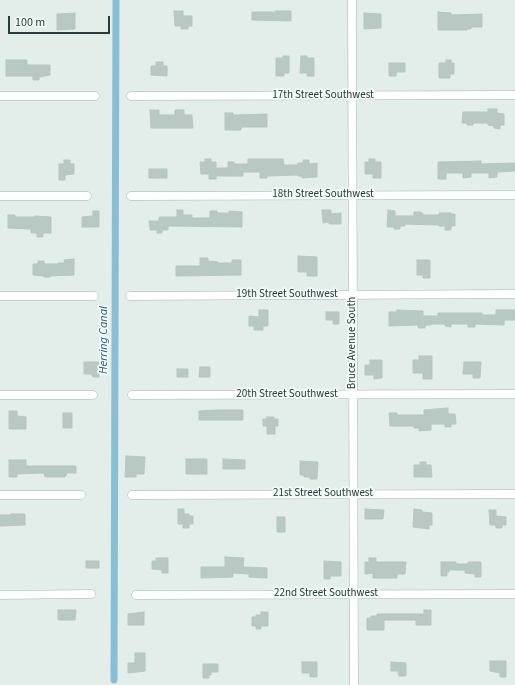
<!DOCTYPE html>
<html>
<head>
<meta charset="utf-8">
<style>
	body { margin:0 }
	#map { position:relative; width:515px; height:685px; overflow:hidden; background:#e3edea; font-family:"Source Sans 3",sans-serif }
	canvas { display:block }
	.scale { position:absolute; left:8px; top:16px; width:102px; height:18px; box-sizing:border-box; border:2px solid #223f3b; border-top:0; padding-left:5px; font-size:12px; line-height:14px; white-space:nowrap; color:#223f3b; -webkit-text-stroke:3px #f4f9f7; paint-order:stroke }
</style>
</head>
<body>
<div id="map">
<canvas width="515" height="685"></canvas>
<div class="scale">100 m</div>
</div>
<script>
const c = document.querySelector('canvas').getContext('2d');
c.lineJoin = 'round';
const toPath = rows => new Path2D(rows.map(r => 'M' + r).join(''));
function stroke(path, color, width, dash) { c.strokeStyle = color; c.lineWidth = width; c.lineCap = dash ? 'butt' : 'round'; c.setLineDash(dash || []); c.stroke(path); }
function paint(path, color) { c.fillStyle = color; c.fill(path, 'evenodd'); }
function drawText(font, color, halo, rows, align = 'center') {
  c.font = font + ' "Source Sans 3",sans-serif'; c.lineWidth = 3.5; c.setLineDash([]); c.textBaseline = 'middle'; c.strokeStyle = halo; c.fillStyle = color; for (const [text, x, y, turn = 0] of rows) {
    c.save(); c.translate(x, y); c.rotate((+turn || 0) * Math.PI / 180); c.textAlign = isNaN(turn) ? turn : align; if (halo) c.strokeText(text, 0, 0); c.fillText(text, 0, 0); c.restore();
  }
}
stroke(toPath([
	[114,680,116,0]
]), '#89bfd4', 7);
const building = toPath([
	[174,11,183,11,183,16,192,16,192,26,188,26,188,29,181,29,181,26,175,26,174,11],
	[276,11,291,11,291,21,252,20,252,12,276,12,276,11],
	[438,12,451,13,451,15,482,14,482,27,471,27,471,29,467,29,467,30,438,30,438,12],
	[75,13,75,29,57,30,57,14,75,13],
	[364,13,381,14,381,28,364,29,364,13],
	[283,56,289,56,289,73,284,73,284,76,276,76,276,58,283,58,283,56],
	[301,56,307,56,307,58,314,58,314,76,307,76,307,73,300,73,301,56],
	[6,60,27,60,27,65,50,65,50,75,39,77,39,80,33,80,33,76,6,76,6,60],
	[446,60,451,60,451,63,454,63,454,74,450,74,450,78,439,78,439,63,446,63,446,60],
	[156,62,163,62,163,66,167,66,167,76,151,75,151,66,156,66,156,62],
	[389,63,405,63,405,72,396,72,396,76,389,76,389,63],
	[488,109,497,109,497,113,504,114,504,125,500,125,500,129,494,128,494,126,488,125,488,123,473,123,473,125,467,125,467,123,462,123,463,112,488,112,488,109],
	[150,110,159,110,159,115,175,115,175,110,184,110,184,115,192,115,193,128,151,128,150,110],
	[225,113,233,113,233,115,267,114,267,127,241,127,241,130,225,130,225,113],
	[205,159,211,159,211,162,216,162,216,168,228,168,228,162,234,162,234,164,248,164,248,159,283,159,284,165,298,165,298,163,303,163,303,160,309,160,309,164,317,163,317,177,302,178,302,176,298,176,298,175,267,176,267,178,260,178,260,172,243,172,243,176,216,176,216,179,209,179,209,174,201,174,200,162,205,162,205,159],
	[369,159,375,159,375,162,381,162,381,178,373,178,373,174,365,174,365,162,369,162,369,159],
	[64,160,70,160,70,164,74,164,74,174,65,175,65,180,59,180,59,164,64,164,64,160],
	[481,161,481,164,515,163,515,171,497,172,497,177,489,178,489,173,471,173,471,177,463,178,463,173,446,173,446,179,438,179,438,162,481,161],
	[149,169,167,169,167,178,149,178,149,169],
	[177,210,183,210,183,215,192,215,192,218,209,218,210,217,210,211,217,211,217,213,229,213,229,211,242,212,242,227,168,226,168,230,162,230,162,233,157,233,157,230,150,230,149,221,159,221,159,217,177,217,177,210],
	[322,210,331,210,331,214,341,213,341,224,329,224,329,222,323,223,322,210],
	[388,210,395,211,395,216,414,216,414,212,421,212,421,213,423,213,423,215,439,215,439,213,451,213,451,214,455,214,455,226,451,226,451,230,445,230,445,226,439,226,439,225,405,224,405,226,400,226,400,229,394,229,394,227,387,227,388,210],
	[93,211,99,211,99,227,82,227,82,217,93,216,93,211],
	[8,215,15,215,15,217,35,217,35,216,51,217,51,233,43,233,43,237,37,237,37,233,31,233,31,229,8,228,8,215],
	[298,256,317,257,317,276,307,276,307,272,298,272,298,256],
	[200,258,208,258,208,261,218,262,218,263,232,263,232,260,241,260,241,275,176,276,176,266,200,266,200,258],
	[74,259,74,275,50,276,50,277,44,277,44,276,33,275,33,264,38,264,38,261,44,261,44,264,58,264,58,263,65,263,64,260,74,259],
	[417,260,430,260,430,278,423,278,423,275,417,275,417,260],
	[259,310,268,310,268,326,263,326,263,330,254,330,254,326,249,326,249,316,259,317,259,310],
	[397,310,423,311,423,316,438,316,438,313,482,313,482,315,496,315,496,310,515,310,515,320,504,320,504,325,475,324,475,327,468,327,468,324,451,324,451,327,445,326,445,324,431,324,431,325,425,325,425,328,418,328,418,325,389,326,389,312,397,312,397,310],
	[326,312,339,312,339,324,333,324,333,320,326,320,326,312],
	[419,356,432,356,432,379,423,379,423,373,413,373,413,360,419,360,419,356],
	[370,360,382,360,382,378,374,379,374,375,365,375,365,365,370,365,370,360],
	[84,362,99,362,99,377,93,377,91,374,84,374,84,362],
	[464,362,481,362,480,378,473,378,473,374,463,374,464,362],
	[200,367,210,367,210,377,199,377,200,367],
	[177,369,188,369,188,377,177,377,177,369],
	[448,408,448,414,455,414,456,424,451,424,451,427,445,427,445,424,431,424,431,430,419,431,419,428,414,428,414,426,390,426,389,413,397,413,397,415,424,415,424,410,448,408],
	[217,410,243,410,243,420,199,420,199,411,217,410],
	[9,411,17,411,17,416,26,417,26,429,9,429,9,411],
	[63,413,72,413,72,428,63,428,63,413],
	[267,417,274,417,274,419,278,419,278,426,275,426,275,434,267,434,267,426,263,426,263,419,267,419,267,417],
	[126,456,145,457,144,474,136,474,136,477,125,477,126,456],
	[186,459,207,459,207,474,186,474,186,459],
	[223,459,245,460,245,469,223,469,223,459],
	[9,460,26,460,26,466,76,466,76,473,67,473,65,477,45,477,44,473,17,474,17,477,9,477,9,460],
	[300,461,318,462,317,479,310,479,310,477,304,477,304,475,300,475,300,461],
	[420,462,426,462,426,465,431,465,432,477,414,477,414,465,420,465,420,462],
	[178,509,184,509,184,514,189,514,189,516,193,516,193,524,189,524,189,528,183,528,183,524,178,524,178,509],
	[365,509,384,510,383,519,365,519,365,509],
	[414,509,422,510,422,512,432,513,432,525,429,525,429,529,413,527,414,509],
	[489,510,496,510,496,516,506,517,506,525,502,525,502,528,496,528,496,525,490,525,489,510],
	[11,514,25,514,25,525,0,526,0,515,11,515,11,514],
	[277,517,285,517,285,532,277,532,277,517],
	[225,557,244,558,243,567,267,568,267,578,249,577,249,574,233,573,233,577,201,578,201,567,225,567,225,557],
	[156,558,168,558,168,573,162,573,162,570,152,569,152,561,156,561,156,558],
	[369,558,376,558,376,562,406,562,405,574,397,574,397,578,373,578,373,573,365,574,365,562,369,562,369,558],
	[86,561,99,561,99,568,86,568,86,561],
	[324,561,341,562,341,576,330,576,330,579,324,579,324,561],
	[441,562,456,562,456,564,468,564,468,562,481,562,481,577,475,577,475,574,465,573,465,570,449,570,449,572,447,572,447,576,441,576,441,562],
	[58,610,76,610,75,620,58,620,58,610],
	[424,610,431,610,431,625,416,625,416,620,384,620,384,630,367,630,367,618,371,618,371,616,377,616,377,614,424,614,424,610],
	[144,612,144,625,128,625,128,614,144,612],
	[261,612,268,612,268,626,261,626,261,629,256,629,256,626,252,626,252,617,256,617,256,615,261,615,261,612],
	[135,653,145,653,145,671,128,673,128,663,135,663,135,653],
	[490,661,506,661,506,677,500,677,500,673,490,671,490,661],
	[302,662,317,662,317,677,310,677,310,673,302,673,302,662],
	[391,662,406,663,406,676,399,676,398,671,391,671,391,662],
	[203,664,218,664,218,672,211,672,211,675,209,675,209,678,203,678,203,664]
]);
paint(building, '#b8c8c3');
stroke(building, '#b5c7c2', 1);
const minor = toPath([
	[352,0,354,685],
	[0,96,95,96],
	[131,96,515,95],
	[0,196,87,196],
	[131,196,515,195],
	[0,296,94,296],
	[130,296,515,294],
	[0,395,93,395],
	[132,395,515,394],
	[0,495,81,495],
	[132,495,515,494],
	[0,595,91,594],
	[136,595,515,594]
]);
stroke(minor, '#a5b5b2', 9);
stroke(minor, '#fff', 8);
drawText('11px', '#223f3b', '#f4f9f7', [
	["17th Street Southwest",323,96],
	["18th Street Southwest",323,195],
	["19th Street Southwest",287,295],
	["Bruce Avenue South",353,343,-90],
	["20th Street Southwest",287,395],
	["21st Street Southwest",323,494],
	["22nd Street Southwest",326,594]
]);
drawText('italic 12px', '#19607e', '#f4f9f7', [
	["Herring Canal",104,340,-90]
]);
</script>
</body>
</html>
